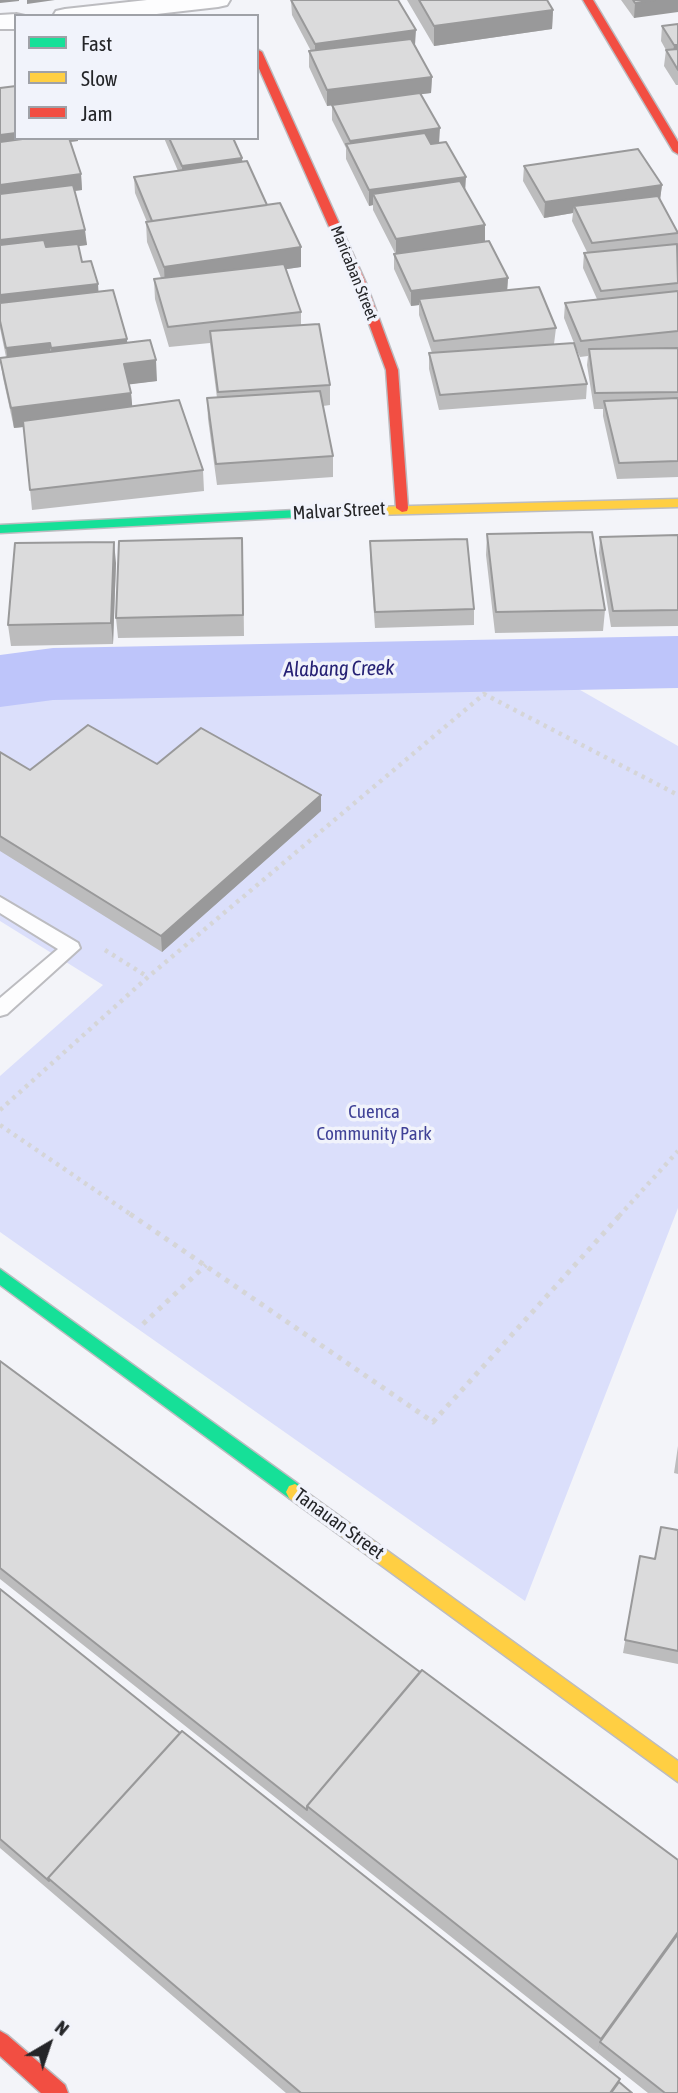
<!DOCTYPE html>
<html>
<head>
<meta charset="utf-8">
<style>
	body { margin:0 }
	#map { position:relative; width:678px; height:2093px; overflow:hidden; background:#f3f4f9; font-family:"Asap Condensed",sans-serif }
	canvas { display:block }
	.legend { position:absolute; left:14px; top:14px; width:245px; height:126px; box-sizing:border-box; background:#f1f3fb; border:2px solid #9fa1a7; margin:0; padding:9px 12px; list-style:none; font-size:21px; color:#242528 }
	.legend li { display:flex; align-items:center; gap:14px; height:35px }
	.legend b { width:35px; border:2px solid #9fa1a7 }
	.north { position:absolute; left:14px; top:2009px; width:70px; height:70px; -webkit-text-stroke:5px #f1f3fb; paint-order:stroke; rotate:39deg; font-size:19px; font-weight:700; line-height:28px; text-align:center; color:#242528 }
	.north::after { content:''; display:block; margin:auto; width:24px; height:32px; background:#242528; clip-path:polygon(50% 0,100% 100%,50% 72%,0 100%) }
</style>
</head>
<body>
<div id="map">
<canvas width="678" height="2093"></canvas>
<ul class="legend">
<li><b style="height:9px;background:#16e098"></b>Fast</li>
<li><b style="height:9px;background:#ffcf43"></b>Slow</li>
<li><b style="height:9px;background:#f24e42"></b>Jam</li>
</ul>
<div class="north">N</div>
</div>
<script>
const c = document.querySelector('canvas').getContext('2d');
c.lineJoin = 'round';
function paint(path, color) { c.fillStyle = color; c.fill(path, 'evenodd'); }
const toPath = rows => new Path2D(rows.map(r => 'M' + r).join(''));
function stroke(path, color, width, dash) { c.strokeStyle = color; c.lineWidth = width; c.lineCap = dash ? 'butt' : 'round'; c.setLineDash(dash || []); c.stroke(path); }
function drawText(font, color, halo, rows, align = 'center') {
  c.font = font + ' "Asap Condensed",sans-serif'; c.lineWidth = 7; c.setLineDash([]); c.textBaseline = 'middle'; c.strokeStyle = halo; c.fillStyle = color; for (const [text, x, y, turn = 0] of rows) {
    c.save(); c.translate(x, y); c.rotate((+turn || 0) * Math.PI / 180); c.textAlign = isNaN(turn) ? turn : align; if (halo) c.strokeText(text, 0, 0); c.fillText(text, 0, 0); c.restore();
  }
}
paint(toPath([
	[533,663,678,746,678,1208,525,1601,0,1232,0,1076,103,985,0,921,0,691]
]), '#dbdffb');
paint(toPath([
	[678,636,678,688,53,700,0,707,0,655,53,648,678,636]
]), '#bec5fa');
const lane = toPath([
	[0,897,78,943,80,948,7,1014,0,1016,0,998,58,949,0,913,0,897]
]);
const street = toPath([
	[147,0,230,0,227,5,218,7,139,16,53,16,56,11,65,9,147,0],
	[16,14,25,16,16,16,16,29,0,29,0,15,16,14]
]);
const fast = toPath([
	[335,508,341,512,340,515,0,533,0,525,335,508],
	[0,1269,301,1486,304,1492,301,1498,295,1500,289,1498,0,1285,0,1269]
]);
const slow = toPath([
	[678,499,678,507,335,516,329,512,335,508,678,499],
	[295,1484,678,1761,678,1782,289,1498,286,1492,289,1486,295,1484]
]);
const jam = toPath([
	[583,0,593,0,678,142,678,154,673,151,583,0],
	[257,49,262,52,366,283,398,370,408,508,407,511,402,512,396,508,386,370,354,283,257,64,257,49],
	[0,2031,7,2035,65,2085,68,2093,41,2093,0,2056,0,2031]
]);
stroke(lane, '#bcbcc0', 4);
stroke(street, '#bcbcc0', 4);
stroke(fast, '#bcbcc0', 3);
stroke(slow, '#bcbcc0', 3);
stroke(jam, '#bcbcc0', 3);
stroke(toPath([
	[105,950,148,977],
	[0,1110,148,977,484,694,678,795],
	[0,1125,133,1216],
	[619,1216,678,1151]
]), '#d5d5d7', 4.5, [3.5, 5]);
stroke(toPath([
	[130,1214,433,1422,621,1214],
	[143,1324,206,1265]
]), '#d5d5d7', 5, [4.5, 6]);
paint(lane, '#fdfdfe');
paint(street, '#fdfdfe');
paint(fast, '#16e098');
paint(slow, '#ffcf43');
paint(jam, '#f24e42');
paint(toPath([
	[291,0,415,45,432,77,431,93,420,94,439,143,465,190,485,241,452,246,508,278,507,290,556,328,554,344,574,343,564,318,565,303,597,299,583,268,584,253,587,252,572,221,573,213,544,218,523,181,524,166,662,185,660,199,678,232,678,347,667,348,678,348,678,477,617,479,603,416,603,409,594,409,587,365,588,356,580,357,575,346,587,384,586,399,439,410,429,369,429,353,432,353,419,315,419,305,411,306,394,269,394,254,395,253,373,210,373,205,369,206,346,159,346,148,332,120,332,105,327,106,309,67,309,51,311,51,292,15],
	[407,0,547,0,553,10,552,29,434,46],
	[621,0,678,0,634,18],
	[678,24,678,85,676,85,664,66,666,50,661,41,662,26],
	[0,88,16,138,78,138,78,141,70,142,81,174,82,190,74,191,87,245,78,246,82,262,98,284,98,291,127,343,157,381,129,384,131,393,132,406,203,470,204,491,32,510,24,427,14,428,3,378,0,358,6,357,0,328],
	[164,138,233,138,243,162,301,267,286,269,301,312,301,326,330,385,330,405,323,406,333,456,333,477,217,485,208,419,207,398,217,398,210,343,169,347,155,299,154,279,161,278,147,242,146,222,147,222,135,193,134,177,178,171],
	[487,534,605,610,603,631,495,633,486,555],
	[678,535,678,626,611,627,599,553,600,537],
	[370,541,474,609,474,625,375,628,370,557],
	[243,559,244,636,118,638,116,618],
	[116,563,113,644,11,646,8,625],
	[0,752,30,770,157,764,321,795,321,811,162,952,0,851],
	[0,1361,678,2093,648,2093,0,1579],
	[678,1446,678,1474,674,1473],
	[661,1527,678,1530,678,1664,623,1653,640,1556,655,1559],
	[0,1589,180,1733,620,2079,619,2082,632,2093,286,2093,0,1848]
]), '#bcbcbd');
paint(toPath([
	[0,0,19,0,19,1,0,3],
	[27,0,55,0,27,4],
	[655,0,678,0,678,12,634,18,635,3],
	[553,10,552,29,434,46,434,26],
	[416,30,415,45,315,59,315,44],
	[674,45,678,45,678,60,672,60],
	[432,77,431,93,327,106,327,90],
	[440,128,439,144,350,152,350,141],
	[16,133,16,138,78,138,78,141,0,150,0,135],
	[242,158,243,173,182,182,182,166],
	[81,174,82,190,0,200,0,185],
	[466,177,465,193,373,194,373,205,369,206,369,190],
	[662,185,660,200,574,206,573,213,544,218,545,202],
	[485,225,485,241,396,254,396,239],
	[85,230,87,245,0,256,0,240],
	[301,247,301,267,165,287,164,267],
	[508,278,507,293,419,299,419,305,411,306,411,291],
	[98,284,99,299,0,311,0,295],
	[127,339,128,355,52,364,51,348],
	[50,343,51,359,8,364,6,348],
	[156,360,157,381,125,385,124,364],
	[131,393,133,414,14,428,11,408],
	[114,542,116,563,113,644,111,623],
	[321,795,321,811,162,952,161,936],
	[678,1932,678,1941,600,2042,597,2053,601,2039]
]), '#99999a');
const building = toPath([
	[291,0,398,0,416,30,315,44,291,0],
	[419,0,547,0,553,10,434,26,419,0],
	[633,0,655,0,635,3,633,0],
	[678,24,678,45,674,45,662,26,678,24],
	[411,39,432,77,327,90,309,51,411,39],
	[678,49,678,70,666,50,678,49],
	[16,86,16,133,0,135,0,88,16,86],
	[420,93,440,128,350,141,332,105,420,93],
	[425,133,431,144,446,142,466,177,369,190,346,144,425,133],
	[30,138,69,138,81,174,0,185,0,142,30,138],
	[169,138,233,138,242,158,182,166,169,138],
	[638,149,662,185,545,202,524,166,638,149],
	[247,161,267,205,152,221,134,177,247,161],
	[460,181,485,225,396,239,373,194,460,181],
	[73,185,85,230,0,240,0,194,73,185],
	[658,196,678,233,592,243,574,206,658,196],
	[280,203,301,247,164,267,146,222,280,203],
	[44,240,46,247,78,244,82,262,91,261,98,284,0,295,0,245,44,240],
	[489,241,508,278,411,291,394,254,489,241],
	[677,244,678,283,601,291,584,253,677,244],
	[284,264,301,312,168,327,154,279,284,264],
	[539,287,556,328,434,341,419,299,539,287],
	[113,290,127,339,51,348,50,343,6,348,0,321,0,303,113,290],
	[678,291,678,331,581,341,565,303,678,291],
	[319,324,330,385,218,392,210,331,319,324],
	[150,340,156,360,124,364,131,393,11,408,0,358,150,340],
	[574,343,587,384,440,395,429,353,574,343],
	[678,348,678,392,595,393,589,349,678,348],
	[320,391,333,456,216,464,207,398,320,391],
	[678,398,678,461,619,463,604,401,678,398],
	[179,400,203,470,30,490,23,421,179,400],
	[592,532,605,610,496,612,487,534,592,532],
	[678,535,678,610,613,611,600,537,678,535],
	[242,538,243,615,116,618,119,541,242,538],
	[467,539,474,609,375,612,370,541,467,539],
	[114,542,111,623,8,625,15,543,114,542],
	[88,725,157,764,201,728,321,795,161,936,0,836,0,752,30,770,88,725],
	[0,1361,420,1672,307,1806,307,1810,0,1568,0,1361],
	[661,1527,678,1530,678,1651,625,1640,640,1556,655,1559,661,1527],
	[0,1589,180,1733,48,1878,49,1881,0,1839,0,1589],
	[422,1670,678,1860,678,1932,601,2039,307,1806,422,1670],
	[182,1731,620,2079,610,2093,301,2093,48,1878,182,1731],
	[678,1934,678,2093,665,2093,600,2042,678,1934],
	[619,2082,632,2093,611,2093,619,2082]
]);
paint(building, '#dbdbdc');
stroke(building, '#99999a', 2);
drawText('16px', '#242528', '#f1f3fb', [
	["Maricaban Street",354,273,68]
]);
drawText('19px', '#242528', '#f1f3fb', [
	["Malvar Street",339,511,-3],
	["Tanauan Street",339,1524,36]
]);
drawText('19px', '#404297', '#f1f3fb', [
	["Cuenca",374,1112],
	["Community Park",374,1134]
]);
drawText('italic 21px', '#262174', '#f1f3fb', [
	["Alabang Creek",339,669,-1]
]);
</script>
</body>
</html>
